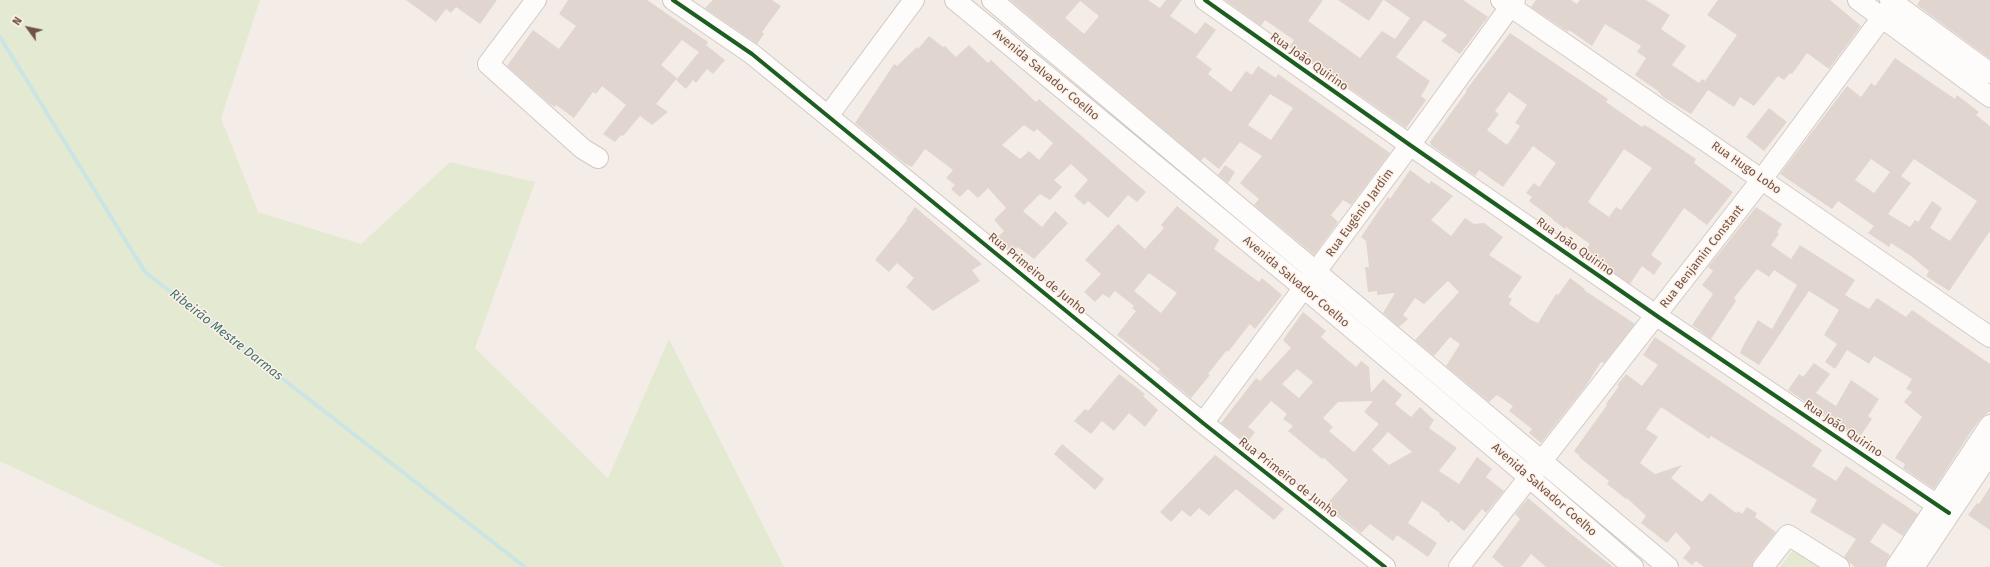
<!DOCTYPE html>
<html>
<head>
<meta charset="utf-8">
<style>
	body { margin:0 }
	#map { position:relative; width:1990px; height:567px; overflow:hidden; background:#f4ede7; font-family:"Fira Sans",sans-serif }
	canvas { display:block }
	.north { position:absolute; left:8px; top:8px; width:40px; height:40px; -webkit-text-stroke:3px #fef2e7; paint-order:stroke; rotate:303deg; font-size:11px; font-weight:700; line-height:16px; text-align:center; color:#70524a }
	.north::after { content:''; display:block; margin:auto; width:14px; height:18px; background:#70524a; clip-path:polygon(50% 0,100% 100%,50% 72%,0 100%) }
</style>
</head>
<body>
<div id="map">
<canvas width="1990" height="567"></canvas>
<div class="north">N</div>
</div>
<script>
const c = document.querySelector('canvas').getContext('2d');
c.lineJoin = 'round';
function paint(path, color) { c.fillStyle = color; c.fill(path, 'evenodd'); }
const toPath = rows => new Path2D(rows.map(r => 'M' + r).join(''));
function stroke(path, color, width, dash) { c.strokeStyle = color; c.lineWidth = width; c.lineCap = dash ? 'butt' : 'round'; c.setLineDash(dash || []); c.stroke(path); }
function drawText(font, color, halo, rows, align = 'center') {
  c.font = font + ' "Fira Sans",sans-serif'; c.lineWidth = 3; c.setLineDash([]); c.textBaseline = 'middle'; c.strokeStyle = halo; c.fillStyle = color; for (const [text, x, y, turn = 0] of rows) {
    c.save(); c.translate(x, y); c.rotate((+turn || 0) * Math.PI / 180); c.textAlign = isNaN(turn) ? turn : align; if (halo) c.strokeText(text, 0, 0); c.fillText(text, 0, 0); c.restore();
  }
}
paint(toPath([
	[0,0,260,0,221,118,258,212,361,244,450,162,535,182,475,348,608,478,669,339,784,567,223,567,0,461],
	[1795,548,1821,567,1780,567]
]), '#e4e9d2');
stroke(toPath([
	[0,37,145,272,525,567]
]), '#cae5e4', 4);
paint(toPath([
	[406,0,497,0,480,24,456,7,451,13,446,9,436,22],
	[568,0,647,0,708,42,706,45,725,60,713,74,707,69,696,83,693,80,686,89,676,80,699,52,682,40,661,65,677,78,656,104,668,112,652,125,640,116,623,136,621,135,615,142,603,134,626,105,602,86,596,94,593,92,574,118,556,105,555,107,550,104,507,66,533,30,559,49,576,26,559,14],
	[713,0,772,0,781,6,762,32,764,34,757,44,705,8],
	[1010,0,1148,0,1160,8,1166,0,1182,0,1170,16,1196,34,1205,22,1216,30,1196,57,1212,69,1208,74,1231,92,1246,71,1252,75,1258,66,1276,78,1278,74,1390,153,1351,205,1343,200,1331,215,1338,222,1314,255,1254,205,1259,199,1240,183,1262,156,1240,142,1219,169,1204,157,1201,161],
	[1080,1,1099,16,1084,34,1065,18],
	[1270,94,1293,108,1271,140,1248,125],
	[1225,0,1323,0,1308,21,1360,58,1382,31,1395,39,1410,18,1384,0,1463,0,1488,17,1460,54,1441,41,1447,35,1424,20,1396,57,1430,81,1421,96,1426,100,1406,128,1290,46,1294,40,1265,20,1261,26],
	[1338,0,1383,0,1369,21],
	[1536,0,1571,0,1577,4,1580,0,1646,0,1670,15,1661,29,1686,46,1672,65,1699,83,1702,79,1705,81,1737,35,1707,15,1718,0,1830,0,1861,26,1829,69,1807,53,1792,74,1790,73,1784,80,1778,76,1754,106,1740,97,1734,107,1708,90,1691,114,1663,97,1658,91,1635,75,1646,58,1637,52,1641,46,1605,24,1592,46,1569,30,1568,32,1531,7],
	[1920,0,1990,0,1990,59,1917,5],
	[1510,33,1608,99,1606,102,1642,127,1644,125,1650,128,1696,159,1694,163,1733,192,1707,225,1684,208,1651,255,1662,263,1654,275,1642,266,1630,284,1584,252,1590,244,1566,227,1565,229,1553,220,1553,219,1529,201,1532,197,1526,193,1534,183,1539,187,1556,163,1533,146,1503,187,1479,170,1475,176,1431,145,1430,142,1467,91,1466,90],
	[1509,92,1527,105,1515,123,1520,126,1507,145,1487,130,1499,114,1495,111],
	[1624,149,1652,168,1621,210,1616,207,1609,217,1588,202],
	[929,36,943,47,945,46,956,57,969,45,988,63,991,60,1036,102,1039,99,1146,192,1137,202,1128,195,1108,218,1088,201,1084,205,1074,196,1088,180,1071,164,1054,180,1062,187,1050,200,1040,194,1023,211,1042,227,1055,211,1068,223,1034,259,1018,247,1013,252,996,239,1004,231,994,220,1006,208,988,188,978,198,968,189,960,197,951,189,955,185,946,178,953,170,925,149,912,167,904,163,855,123,894,64,897,66,917,47,918,49],
	[1024,125,1034,132,1037,129,1053,143,1039,160,1029,151,1020,159,1002,145],
	[1895,58,1955,99,1957,95,1979,112,1976,115,1990,126,1990,231,1949,291,1926,276,1929,271,1911,256,1891,243,1889,247,1868,233,1874,226,1838,201,1832,209,1780,174,1847,86,1861,97,1871,83,1875,86],
	[1871,159,1890,172,1874,193,1855,180],
	[1914,159,1977,201,1950,241,1930,228,1942,208,1932,201,1918,222,1915,220,1910,227,1888,214,1911,183,1901,176],
	[1769,108,1787,122,1764,151,1746,137],
	[1225,165,1235,172,1228,183,1218,175],
	[1410,170,1429,184,1431,181,1434,183,1453,196,1431,220,1451,236,1465,218,1474,224,1484,223,1503,237,1489,255,1522,277,1508,297,1512,299,1509,304,1531,320,1538,323,1556,294,1558,295,1570,278,1585,289,1584,290,1635,324,1604,363,1601,362,1585,387,1541,443,1529,433,1532,429,1509,411,1513,406,1497,395,1489,402,1446,366,1460,344,1450,337,1434,356,1415,340,1459,292,1448,281,1424,304,1415,298,1403,315,1408,319,1399,327,1383,313,1395,293,1377,295,1377,291,1368,292,1365,267,1369,267,1366,241,1361,237,1388,197,1390,199],
	[1177,206,1219,240,1214,249,1259,282,1262,278,1282,295,1255,329,1250,324,1228,352,1227,350,1208,374,1210,375,1191,398,1158,371,1160,369,1117,335,1136,311,1132,308,1134,306,1115,291,1109,298,1103,294,1095,302,1084,292,1101,274,1085,260,1118,224,1145,249,1164,228,1161,225],
	[1149,273,1177,293,1161,313,1134,291],
	[915,207,982,264,972,270,980,281,933,311,906,287,914,278,897,263,889,272,875,260,907,220,906,219],
	[1756,207,1782,224,1777,232,1779,234,1771,245,1791,259,1800,245,1855,280,1845,295,1869,309,1877,298,1906,317,1912,310,1990,364,1990,411,1981,418,1972,430,1934,489,1903,468,1905,464,1895,458,1922,417,1904,402,1912,392,1906,389,1912,379,1874,356,1869,364,1847,350,1835,369,1825,362,1837,344,1824,335,1839,310,1809,291,1759,365,1740,353,1743,346,1758,320,1772,329,1797,285,1774,270,1769,277,1757,269,1734,298,1736,301,1711,339,1692,325,1713,294,1702,285,1713,271,1708,267],
	[1303,312,1326,331,1321,337,1356,367,1361,361,1369,367,1371,393,1383,379,1402,395,1395,404,1411,417,1420,407,1434,420,1429,428,1457,448,1439,471,1459,484,1477,457,1492,469,1486,477,1504,491,1486,513,1482,509,1464,531,1451,520,1449,523,1439,514,1440,513,1422,501,1408,523,1437,543,1428,557,1397,535,1393,541,1370,524,1361,533,1326,505,1348,480,1324,458,1322,459,1288,431,1293,426,1283,419,1287,414,1271,401,1248,427,1255,432,1247,443,1221,423,1256,378,1260,381,1291,348,1283,340],
	[1297,369,1313,382,1299,398,1282,384],
	[1373,401,1364,412,1379,424,1354,452,1329,431,1333,427,1323,418,1338,402],
	[1388,432,1412,452,1389,465,1372,450],
	[1655,337,1822,450,1812,466,1836,481,1846,466,1918,514,1903,536,1883,523,1870,542,1890,555,1884,567,1855,567,1850,563,1844,557,1856,539,1810,512,1817,500,1711,436,1709,439,1661,407,1646,429,1658,437,1640,463,1655,474,1682,465,1671,478,1702,502,1710,493,1736,513,1738,511,1742,514,1747,507,1757,513,1755,517,1776,532,1754,560,1752,567,1704,567,1696,561,1692,565,1683,558,1691,548,1676,532,1667,543,1641,523,1646,516,1627,498,1626,499,1607,484,1609,481,1579,457,1580,456,1574,451,1607,405,1606,404,1619,386,1617,385,1626,374,1642,386,1658,365,1643,355],
	[1814,363,1830,374,1816,393,1836,406,1851,380,1879,399,1868,416,1872,419,1859,438,1788,390,1799,374,1803,377],
	[1119,374,1145,394,1143,396,1158,410,1145,427,1129,413,1114,431,1102,421,1091,434,1074,421,1085,409,1088,411],
	[1062,444,1104,479,1095,490,1054,454],
	[1215,455,1284,509,1274,520,1236,489,1209,516,1199,508,1190,517,1182,510,1171,522,1160,512],
	[1990,487,1990,530,1968,515,1977,503,1979,504],
	[1528,498,1571,534,1613,567,1546,567,1531,554,1521,567,1504,567,1492,557,1520,519,1515,514]
]), '#e0d5cf');
const minor = toPath([
	[536,0,488,64,583,149,598,158],
	[673,0,752,54,1203,423,1385,567],
	[955,0,1304,288,1530,478,1633,567],
	[992,0,1668,567],
	[1205,0,1410,145,1657,316,1949,513],
	[1501,0,1990,337],
	[1858,0,1990,97],
	[1890,0,1990,73],
	[828,116,914,0],
	[1203,423,1410,145,1515,0],
	[1459,567,1762,179,1895,0],
	[1763,567,1788,535,1839,567],
	[1896,567,1990,425],
	[1914,567,1990,453]
]);
stroke(minor, '#d2c9c5', 22);
stroke(minor, '#fdfcfb', 20);
stroke(toPath([
	[673,0,752,54,1203,423,1385,567],
	[1205,0,1410,145,1657,316,1949,513]
]), '#1b5e20', 4);
drawText('12px', '#70524a', '#fef2e7', [
	["Rua João Quirino",1309,62,35],
	["Avenida Salvador Coelho",1046,75,40],
	["Rua Hugo Lobo",1746,168,35],
	["Rua Eugênio Jardim",1360,213,-54],
	["Rua João Quirino",1575,247,35],
	["Rua Benjamin Constant",1702,257,-52],
	["Rua Primeiro de Junho",1037,274,39],
	["Avenida Salvador Coelho",1296,282,40],
	["Rua João Quirino",1843,429,34],
	["Rua Primeiro de Junho",1288,478,38],
	["Avenida Salvador Coelho",1544,490,41]
]);
drawText('italic 13px', '#407375', '#fef2e7', [
	["Ribeirão Mestre Darmas",226,335,38]
]);
</script>
</body>
</html>
